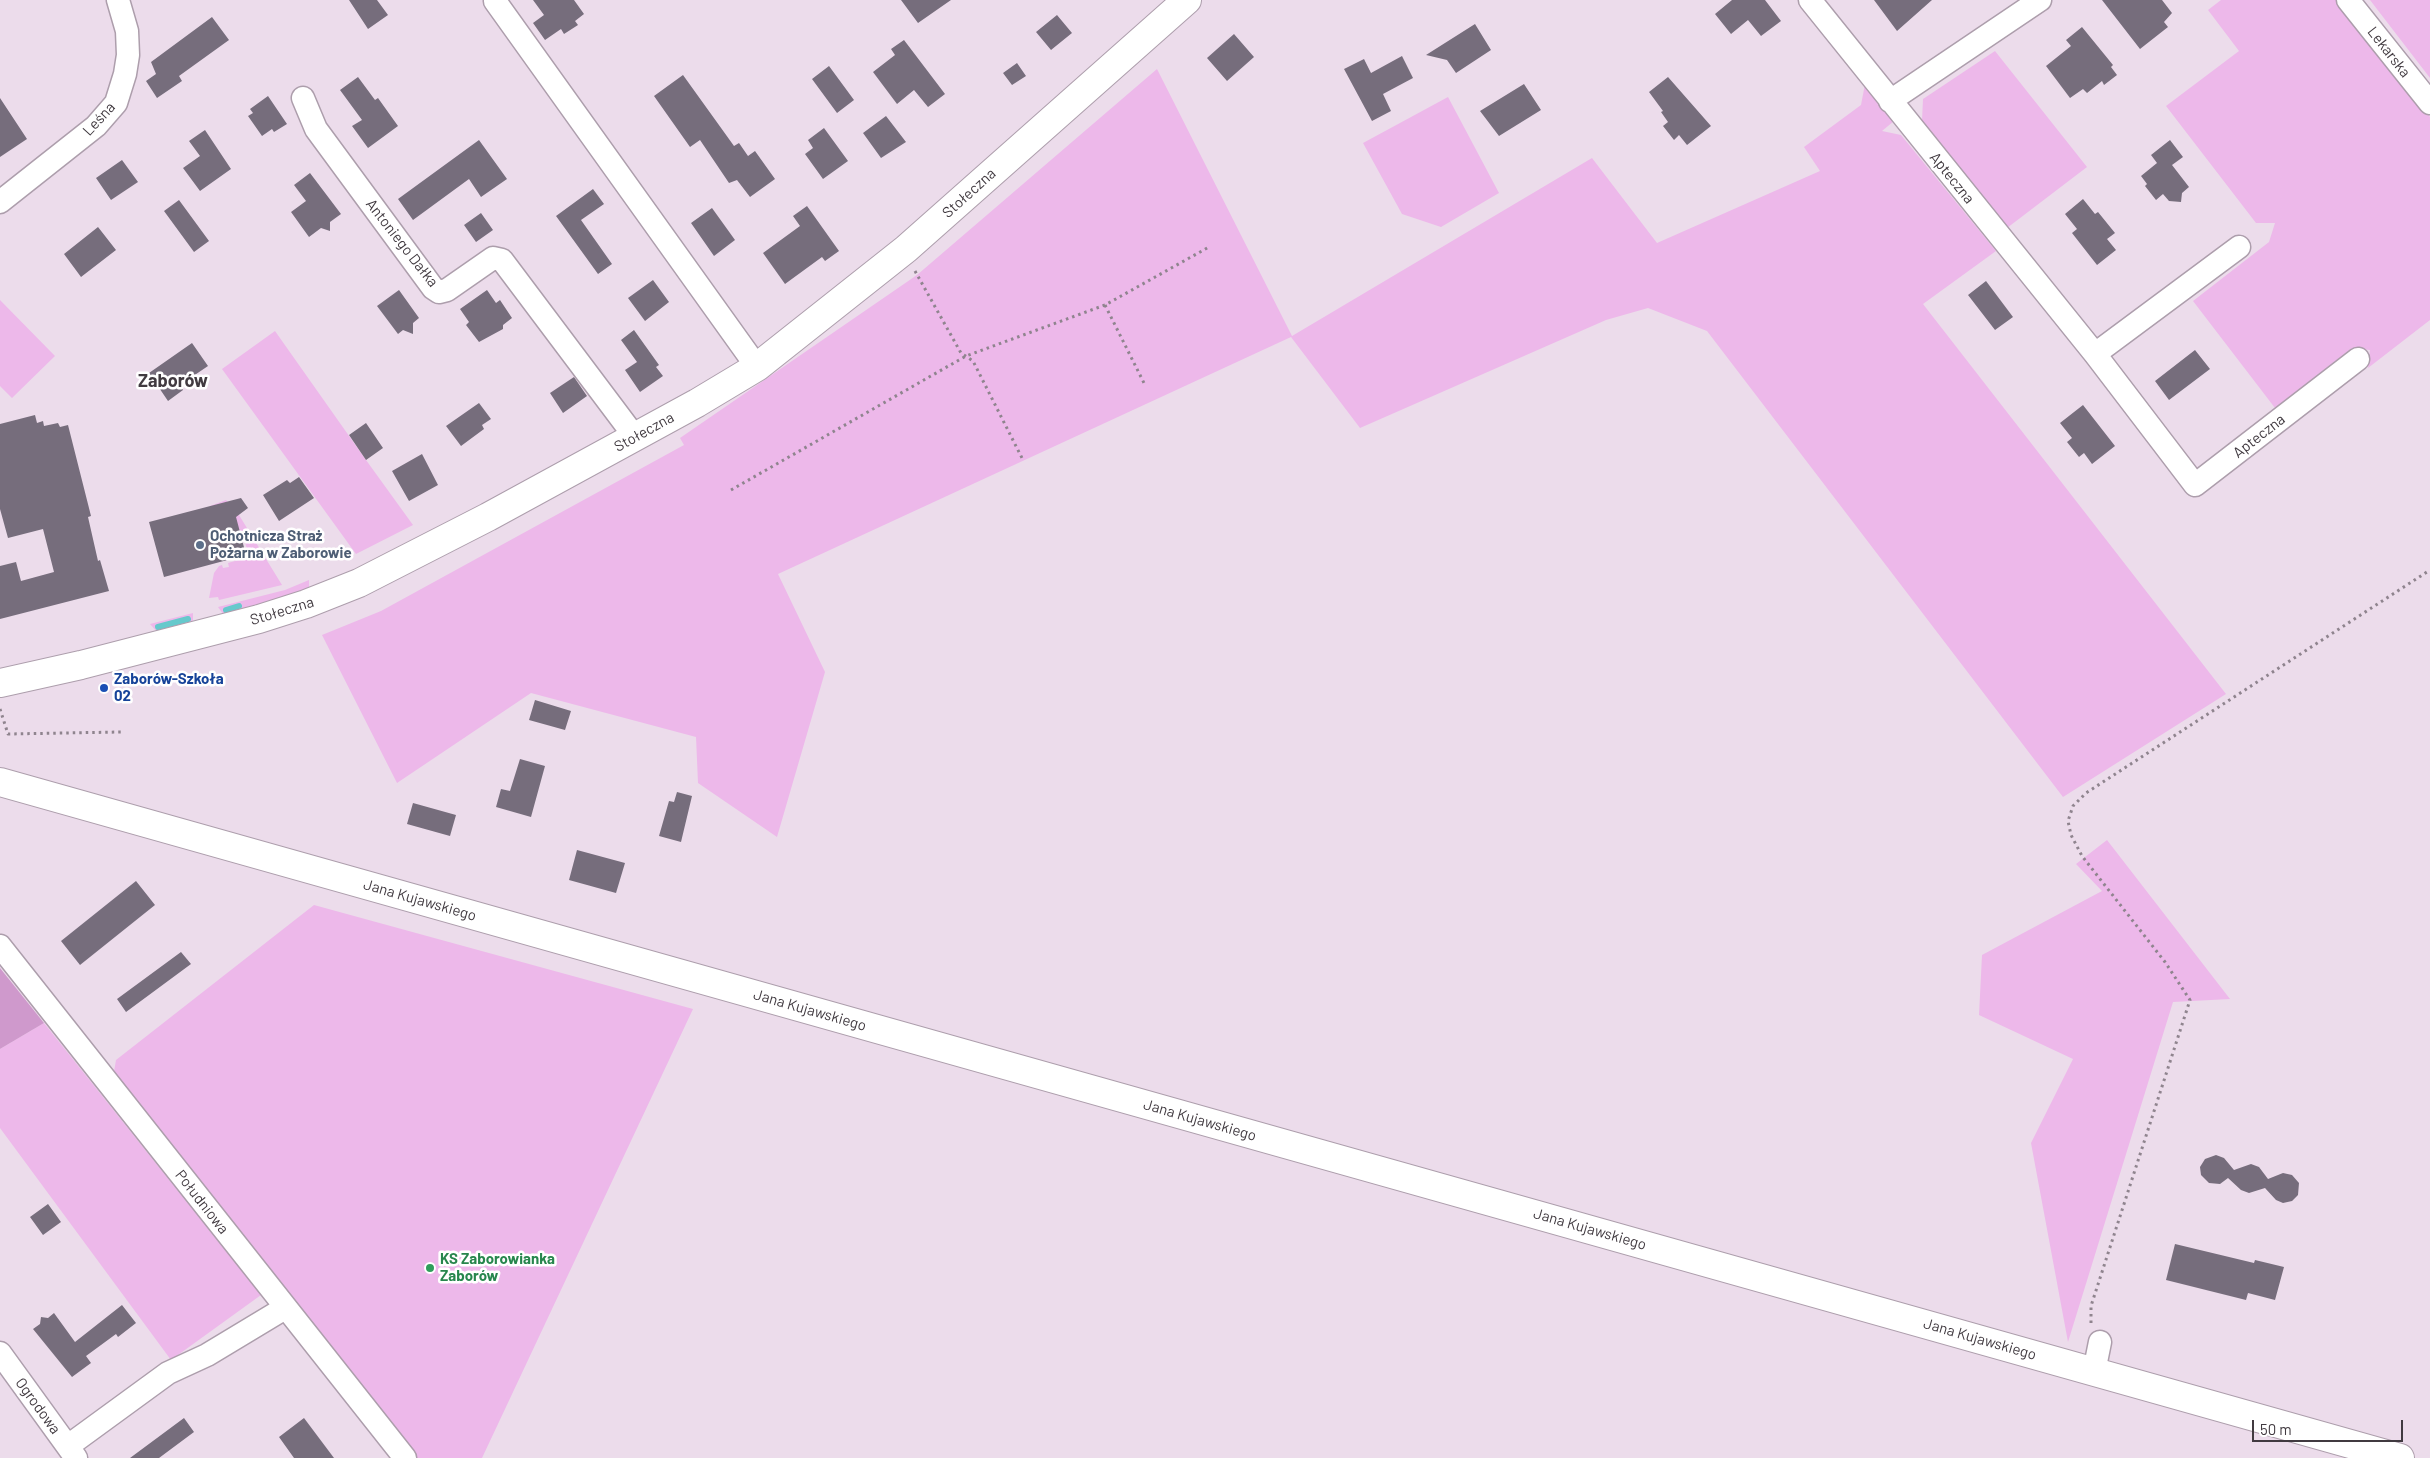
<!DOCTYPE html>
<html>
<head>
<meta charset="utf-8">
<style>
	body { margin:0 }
	#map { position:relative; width:2430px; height:1458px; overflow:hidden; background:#ecdceb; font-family:Barlow,sans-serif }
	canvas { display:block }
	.scale { position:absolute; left:2252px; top:1420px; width:151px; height:22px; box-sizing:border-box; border:2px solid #413a40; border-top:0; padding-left:6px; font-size:15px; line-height:18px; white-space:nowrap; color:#413a40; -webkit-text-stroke:4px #fff; paint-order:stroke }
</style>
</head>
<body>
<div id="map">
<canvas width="2430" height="1458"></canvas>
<div class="scale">50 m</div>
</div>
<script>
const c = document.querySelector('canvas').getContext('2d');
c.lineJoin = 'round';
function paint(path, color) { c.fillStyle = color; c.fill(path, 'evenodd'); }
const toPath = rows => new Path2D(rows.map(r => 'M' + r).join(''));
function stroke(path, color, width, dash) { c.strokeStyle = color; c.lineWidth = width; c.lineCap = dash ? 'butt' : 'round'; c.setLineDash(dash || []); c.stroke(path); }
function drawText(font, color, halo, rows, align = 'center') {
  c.font = font + ' Barlow,sans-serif'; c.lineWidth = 5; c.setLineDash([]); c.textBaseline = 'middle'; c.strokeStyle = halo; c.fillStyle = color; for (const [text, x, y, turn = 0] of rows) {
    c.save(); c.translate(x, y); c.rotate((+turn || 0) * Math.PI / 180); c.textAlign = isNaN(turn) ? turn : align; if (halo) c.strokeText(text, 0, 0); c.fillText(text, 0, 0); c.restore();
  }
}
paint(toPath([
	[2221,0,2341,0,2430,117,2430,320,2368,368,2370,350,2352,348,2275,408,2193,301,2269,242,2275,223,2256,223,2166,106,2239,51,2208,10],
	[2370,0,2430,0,2430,78],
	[1995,51,2087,167,2007,228,1922,121,1923,99],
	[1157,69,1292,336,1592,158,1657,243,1820,171,1804,147,1861,105,1865,84,1894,121,1882,131,1901,135,1996,251,1923,304,2226,694,2063,797,1707,331,1648,308,1606,320,1360,428,1291,337,778,574,825,672,777,837,698,783,696,737,531,693,397,783,322,635,381,611,684,445,680,438,917,275],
	[1448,97,1499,193,1441,227,1402,214,1363,143],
	[0,300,55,356,12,398,0,386],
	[275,331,366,460,413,525,356,554,222,369],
	[226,500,239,515,282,585,219,600,218,597,209,598,214,573,219,566,222,565,223,568,229,567,228,563,249,557,242,531,224,535,216,527,210,506],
	[309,580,309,588,306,592,223,614,218,607,285,590],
	[193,613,193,620,189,626,158,633,150,624],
	[2107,840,2230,999,2173,1002,2068,1342,2031,1143,2073,1059,1979,1015,1982,955,2102,891,2076,864],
	[314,905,693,1009,482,1458,415,1458,114,1072,116,1060],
	[44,1023,261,1295,171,1360,0,1128,0,1049]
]), '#edb8ea');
paint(toPath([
	[0,968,44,1023,0,1049]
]), '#cf99cc');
stroke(toPath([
	[226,610,239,606],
	[158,627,188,619]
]), '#66c9cc', 6);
paint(toPath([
	[349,0,377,0,388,15,368,29],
	[533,0,574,0,584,14,575,21,578,25,564,34,561,29,545,40,533,23,544,15],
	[901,0,951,0,918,23],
	[1732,0,1765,0,1781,21,1761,36,1748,20,1731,34,1715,14],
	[1874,0,1932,0,1897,31],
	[2102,0,2162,0,2172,13,2164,22,2168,27,2140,49],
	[1057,15,1072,33,1051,50,1036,32],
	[212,17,229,40,179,76,182,81,157,98,146,81,156,74,151,62],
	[1475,24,1491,50,1456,73,1447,60,1426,55],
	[2082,27,2113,65,2111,67,2117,75,2104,85,2102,81,2087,93,2083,89,2070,98,2046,66,2071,46,2066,40],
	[1234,34,1254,57,1227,81,1207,58],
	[904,40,945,94,928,107,914,90,897,104,873,72,895,55,891,49],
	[1402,56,1413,78,1383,94,1391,111,1372,121,1344,69,1364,59,1371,73],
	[1017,63,1026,76,1012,85,1003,73],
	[829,66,854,100,837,113,812,79],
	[683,75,734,146,739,143,748,156,755,151,775,179,750,197,737,180,729,183,700,140,690,147,654,96],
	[358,77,375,100,378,98,398,126,368,148,352,126,362,120,340,90],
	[1668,77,1711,126,1687,145,1679,135,1674,140,1663,126,1668,122,1661,112,1663,111,1649,92],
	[1524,84,1541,110,1499,136,1480,111],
	[268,96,287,124,274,132,272,129,262,136,248,116,253,113,250,109],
	[0,98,27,139,0,157],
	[886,116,906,142,881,158,863,133],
	[824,128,848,161,823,179,805,154,813,148,808,140],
	[205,130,231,169,200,191,183,168,200,156,189,141],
	[479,140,507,179,481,197,469,179,413,220,398,199],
	[2170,140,2183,157,2172,165,2189,187,2182,193,2181,202,2169,201,2163,194,2156,200,2145,186,2147,184,2141,176,2157,163,2151,155],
	[122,160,138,182,111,200,96,178],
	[310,173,341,214,330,222,330,231,321,228,309,237,291,212,306,201,294,185],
	[593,189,604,204,581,220,612,264,598,274,556,216],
	[2083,199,2095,214,2098,212,2115,233,2107,239,2116,250,2097,265,2072,233,2077,229,2065,214],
	[179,200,209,241,194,252,164,211],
	[807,206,839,251,825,261,822,257,785,284,763,253,800,226,793,216],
	[712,208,735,240,714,256,691,223],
	[481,213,493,230,476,242,464,225],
	[98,227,116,250,81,277,64,254],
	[653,280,669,302,645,321,628,298],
	[1986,281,2013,317,1995,330,1968,295],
	[399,290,419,318,413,323,413,334,403,330,398,334,377,306],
	[487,290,496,303,500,300,512,318,503,325,503,329,479,342,466,325,469,322,460,309],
	[634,330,659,365,656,367,663,376,640,392,625,370,637,362,621,340],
	[192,343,208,366,180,385,183,390,168,401,149,373],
	[2195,350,2210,369,2169,400,2155,381],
	[574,377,587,396,563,413,550,393],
	[479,403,491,419,482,425,484,429,461,446,446,426],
	[2083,405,2115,446,2092,464,2084,453,2079,457,2067,442,2072,438,2060,423],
	[35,415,37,423,43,421,44,426,58,423,60,427,68,425,91,516,88,517,98,561,100,560,109,591,0,619,0,566,16,562,21,581,54,572,43,529,8,538,0,509,0,424],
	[366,423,383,448,366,460,349,435],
	[422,454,438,485,409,501,392,471],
	[299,477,314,498,279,521,263,495,287,480,290,483],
	[241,498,248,508,236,517,246,555,164,577,149,522],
	[535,700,571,711,565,730,529,720],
	[520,759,545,766,531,817,496,807,501,789,510,791],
	[677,792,692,796,681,842,659,836,669,801,674,802],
	[413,803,456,815,450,836,407,824],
	[577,850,625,863,616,893,569,880],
	[136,881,155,905,80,965,61,941],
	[181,952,191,964,126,1012,117,999],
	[2216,1155,2224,1158,2234,1170,2251,1164,2259,1167,2268,1179,2283,1173,2292,1175,2299,1183,2298,1195,2292,1201,2283,1203,2276,1200,2265,1188,2249,1193,2241,1190,2228,1178,2220,1184,2209,1183,2201,1175,2200,1167,2205,1159],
	[48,1204,61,1222,43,1235,30,1217],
	[2175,1244,2254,1263,2255,1260,2284,1267,2275,1300,2248,1293,2246,1300,2166,1280],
	[122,1305,136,1323,118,1337,116,1334,86,1356,91,1363,72,1377,33,1329,40,1324,41,1317,48,1318,54,1313,75,1342],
	[184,1418,194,1432,159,1458,130,1458],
	[304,1418,334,1458,294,1458,279,1437]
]), '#766d7c');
const minor = toPath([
	[1810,0,2095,354,2195,485,2358,359],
	[2348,0,2430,103],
	[495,1,757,367],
	[303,98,316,129,433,288,439,292,447,290,493,258,502,260,635,437],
	[1890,101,2040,0],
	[0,202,96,126,116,103,125,74,128,55,127,31,118,0],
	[2095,354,2239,247],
	[0,946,405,1458],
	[0,1353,76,1458],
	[2094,1372,2100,1342],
	[68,1446,168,1373,207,1355,285,1308]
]);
const major = toPath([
	[0,683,81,665,259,619,306,604,359,583,488,517,697,403,757,367,906,249,1187,0],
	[0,782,2400,1458]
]);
stroke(minor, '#ad9eac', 25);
stroke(major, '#ad9eac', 30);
stroke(toPath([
	[915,271,961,353,973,361,1023,460],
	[1105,305,1144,383],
	[731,490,966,356,1105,305,1209,247],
	[0,709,8,734,121,732],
	[2091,1323,2091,1306,2190,1000,2165,962,2082,856,2071,835,2068,821,2073,806,2086,793,2430,570]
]), '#8f848e', 3, [2.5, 4]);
stroke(minor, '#fff', 22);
stroke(major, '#fff', 28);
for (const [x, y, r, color] of [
	[200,545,5,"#5c6f8a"],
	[104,688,5,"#1a4fb4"],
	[430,1268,5,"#2e9e5b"]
]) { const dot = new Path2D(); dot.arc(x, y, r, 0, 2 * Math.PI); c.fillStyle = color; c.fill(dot); stroke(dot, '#fff', 2); }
drawText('15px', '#413a40', '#fff', [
	["Lekarska",2389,52,52],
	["Leśna",99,119,-47],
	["Apteczna",1952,178,51],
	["Stołeczna",969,193,-42],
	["Antoniego Dałka",402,243,52],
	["Stołeczna",644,432,-29],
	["Apteczna",2259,436,-38],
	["Stołeczna",282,611,-17],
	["Jana Kujawskiego",420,900,16],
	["Jana Kujawskiego",810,1010,16],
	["Jana Kujawskiego",1200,1120,16],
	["Południowa",202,1202,52],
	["Jana Kujawskiego",1590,1229,16],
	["Jana Kujawskiego",1980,1339,16],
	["Ogrodowa",38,1406,54]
]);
drawText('bold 15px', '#4e5e75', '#fff', [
	["Ochotnicza Straż",210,536],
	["Pożarna w Zaborowie",210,553]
], 'left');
drawText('bold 15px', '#164399', '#fff', [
	["Zaborów-Szkoła",114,679],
	["02",114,696]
], 'left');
drawText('bold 15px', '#27864d', '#fff', [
	["KS Zaborowianka",440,1259],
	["Zaborów",440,1276]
], 'left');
drawText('bold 18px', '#413a40', '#fff', [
	["Zaborów",173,381]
]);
</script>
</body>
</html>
